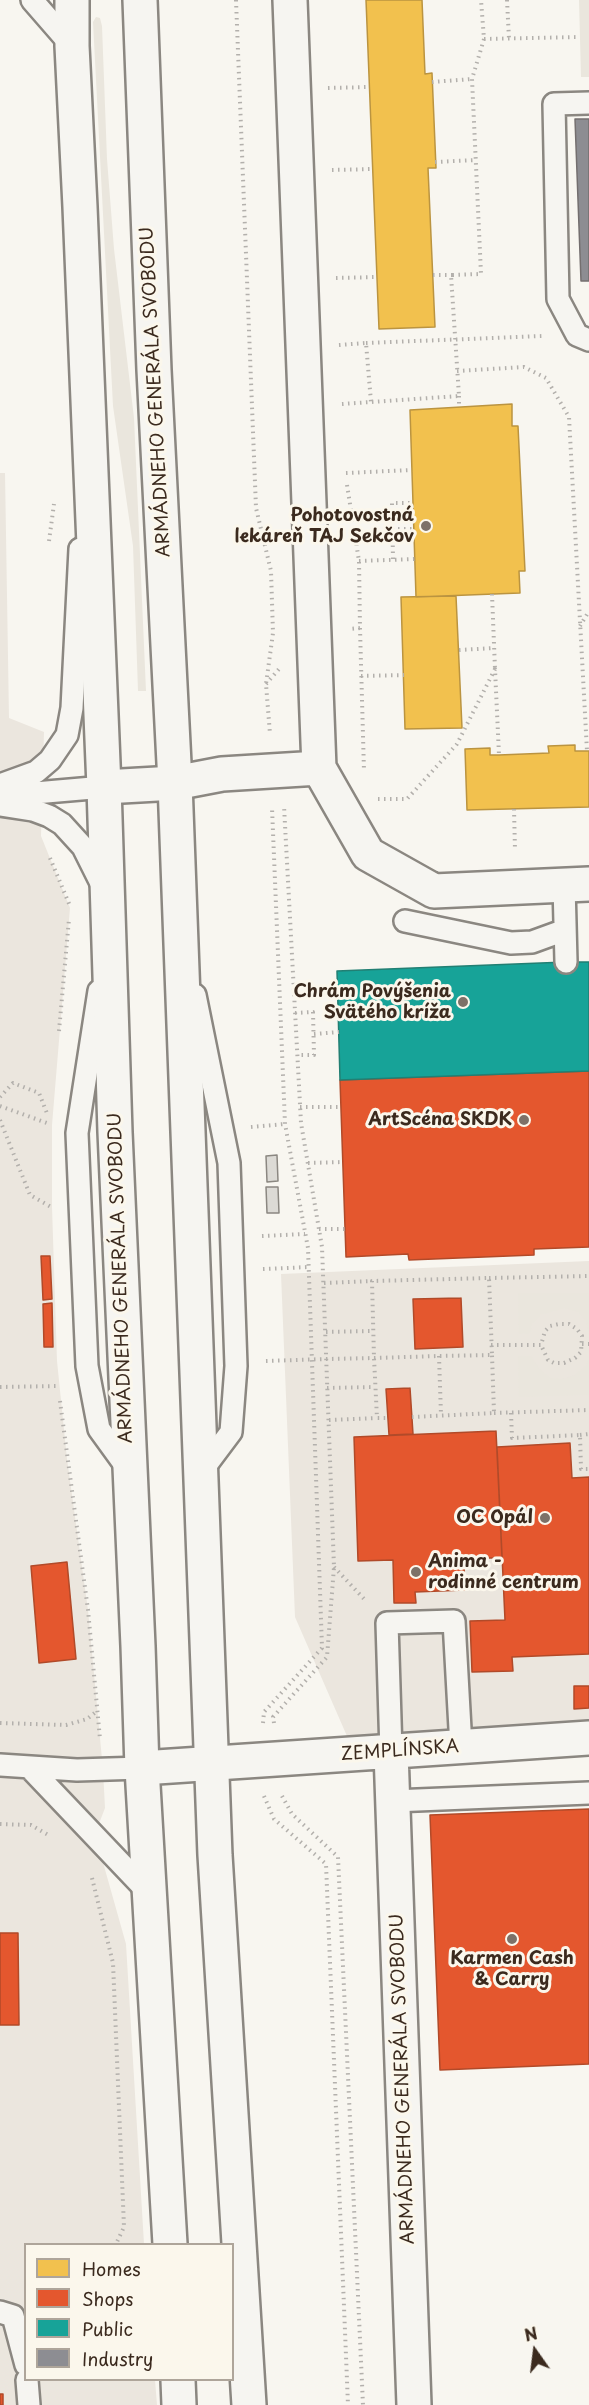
<!DOCTYPE html>
<html>
<head>
<meta charset="utf-8">
<style>
	body { margin:0 }
	#map { position:relative; width:589px; height:2405px; overflow:hidden; background:#f8f6f0; font-family:"Playpen Sans",sans-serif }
	canvas { display:block }
	.legend { position:absolute; left:24px; top:2243px; width:210px; height:138px; box-sizing:border-box; background:#fbf7ec; border:2px solid #aea59a; margin:0; padding:8px 10px; list-style:none; font-size:18px; color:#3b2a1e }
	.legend li { display:flex; align-items:center; gap:12px; height:30px }
	.legend b { width:30px; border:2px solid #aea59a }
	.north { position:absolute; left:505px; top:2321px; width:60px; height:60px; -webkit-text-stroke:4px #fbf7ec; paint-order:stroke; rotate:346deg; font-size:16px; font-weight:700; line-height:24px; text-align:center; color:#3b2a1e }
	.north::after { content:''; display:block; margin:auto; width:21px; height:27px; background:#3b2a1e; clip-path:polygon(50% 0,100% 100%,50% 72%,0 100%) }
</style>
</head>
<body>
<div id="map">
<canvas width="589" height="2405"></canvas>
<ul class="legend">
<li><b style="height:16px;background:#f2c14e"></b>Homes</li>
<li><b style="height:16px;background:#e4572e"></b>Shops</li>
<li><b style="height:16px;background:#17a398"></b>Public</li>
<li><b style="height:16px;background:#8d8d92"></b>Industry</li>
</ul>
<div class="north">N</div>
</div>
<script>
const c = document.querySelector('canvas').getContext('2d');
c.lineJoin = 'round';
function paint(path, color) { c.fillStyle = color; c.fill(path, 'evenodd'); }
const toPath = rows => new Path2D(rows.map(r => 'M' + r).join(''));
function stroke(path, color, width, dash) { c.strokeStyle = color; c.lineWidth = width; c.lineCap = dash ? 'butt' : 'round'; c.setLineDash(dash || []); c.stroke(path); }
function drawText(font, color, halo, rows, align = 'center') {
  c.font = font + ' "Playpen Sans",sans-serif'; c.lineWidth = 6; c.setLineDash([]); c.textBaseline = 'middle'; c.strokeStyle = halo; c.fillStyle = color; for (const [text, x, y, turn = 0] of rows) {
    c.save(); c.translate(x, y); c.rotate((+turn || 0) * Math.PI / 180); c.textAlign = isNaN(turn) ? turn : align; if (halo) c.strokeText(text, 0, 0); c.fillText(text, 0, 0); c.restore();
  }
}
paint(toPath([
	[0,473,5,473,9,718,44,732,41,836,70,908,52,1125,52,1207,57,1361,67,1459,88,1610,103,1770,105,1808,95,1834,126,1944,144,2244,26,2244,26,2380,155,2380,157,2405,0,2405],
	[589,1261,589,1727,350,1743,295,1617,281,1274]
]), '#ebe6de');
paint(toPath([
	[579,0,589,0,589,77,581,77],
	[96,17,100,18,102,26,107,159,114,249,134,418,146,691,138,691,133,546,113,406,93,22],
	[518,1293,589,1293,589,1332,586,1321,579,1312,565,1308,540,1315,532,1324,530,1333,519,1334],
	[518,1356,531,1356,539,1369,550,1378,562,1379,575,1375,586,1366,589,1359,589,1395,519,1397]
]), '#eae6dd');
const homes = toPath([
	[366,0,422,0,425,74,432,73,436,168,428,168,435,327,379,329,366,0],
	[512,404,512,426,518,426,525,571,519,571,520,593,416,597,410,410,512,404],
	[456,596,462,728,405,729,401,597,456,596],
	[575,745,575,751,589,751,589,807,467,810,465,749,490,748,490,755,499,755,549,753,548,746,575,745]
]);
paint(homes, '#f2c14e');
stroke(homes, '#bb9440', 1.5);
const shops = toPath([
	[589,1071,589,1247,534,1249,534,1255,409,1260,408,1254,346,1257,340,1080,589,1071],
	[41,1256,50,1256,52,1299,43,1300,41,1256],
	[461,1298,463,1347,415,1349,413,1299,461,1298],
	[52,1303,53,1347,44,1347,43,1304,52,1303],
	[410,1388,413,1434,389,1435,386,1389,410,1388],
	[496,1431,502,1558,433,1558,434,1567,464,1566,465,1590,415,1592,416,1603,394,1603,393,1560,358,1561,354,1437,496,1431],
	[570,1443,572,1478,589,1477,589,1654,512,1657,513,1671,472,1672,470,1621,505,1620,497,1447,570,1443],
	[67,1562,76,1659,39,1663,31,1566,67,1562],
	[574,1686,589,1686,589,1708,574,1709,574,1686],
	[589,1809,589,2064,440,2070,430,1815,589,1809],
	[0,1933,18,1933,19,2025,0,2025,0,1933],
	[0,2394,3,2394,3,2405,0,2405,0,2394]
]);
paint(shops, '#e4572e');
stroke(shops, '#b14a29', 1.5);
const public = toPath([
	[566,962,589,962,589,1071,340,1080,337,971,566,962]
]);
paint(public, '#17a398');
stroke(public, '#227f73', 1.5);
const industry = toPath([
	[575,119,589,119,589,281,581,281,575,119]
]);
paint(industry, '#8d8d92');
stroke(industry, '#746f6f', 1.5);
const building = toPath([
	[277,1155,278,1181,267,1182,266,1156,277,1155],
	[266,1187,278,1187,279,1213,267,1213,266,1187]
]);
paint(building, '#dcdad5');
stroke(building, '#8b8781', 1.5);
const service = toPath([
	[32,0,72,46],
	[589,103,554,104,558,299,577,335,589,340],
	[0,785,36,772,50,760,67,735,72,708,80,549],
	[0,796,104,787],
	[0,805,33,810,49,816,62,824,83,847,101,883],
	[564,885,566,962],
	[405,921,511,943,532,942,565,930],
	[99,991,77,1133,87,1366,99,1429,128,1469],
	[195,995,229,1163,236,1366,231,1432,201,1472],
	[391,1752,387,1623,454,1621,461,1747],
	[0,1765,77,1770,142,1768],
	[30,1768,148,1892],
	[393,1801,589,1793],
	[0,2312,13,2316,26,2365],
	[27,2380,29,2405]
]);
const minor = toPath([
	[290,0,319,768,368,854,434,891,589,884],
	[104,787,175,783,222,774,319,768],
	[391,1752,414,2405],
	[142,1768,589,1738]
]);
const tertiary = toPath([
	[72,0,72,46,80,207,104,787,115,1132,138,1646,142,1768,170,2244],
	[140,0,154,370,175,783,215,1855,249,2405],
	[178,2380,179,2405]
]);
stroke(service, '#8b8781', 26);
stroke(minor, '#8b8781', 38);
stroke(tertiary, '#8b8781', 38);
stroke(toPath([
	[236,0,256,508,271,571,273,633,266,684,270,734],
	[507,0,509,39],
	[484,39,580,37],
	[432,82,472,79],
	[328,88,369,87],
	[435,162,476,160],
	[332,170,373,169],
	[433,275,453,275],
	[336,278,377,277],
	[366,343,543,336],
	[339,345,366,343,371,402],
	[457,371,524,367,546,378,569,417,587,751],
	[459,396,459,407],
	[342,404,459,396,451,275,481,274,472,79,484,39,481,0],
	[346,473,412,470],
	[347,485,359,561,360,628,349,629],
	[392,529,414,529],
	[49,541,54,504],
	[393,559,392,503,413,503],
	[359,561,415,559],
	[492,594,495,669],
	[580,626,589,611],
	[360,628,364,771],
	[459,650,495,648],
	[361,676,404,675],
	[266,684,279,669],
	[378,799,407,799,457,744,495,669,499,755],
	[514,809,515,850],
	[50,858,70,906],
	[295,1013,313,1012,314,1055,297,1055],
	[59,1031,69,919],
	[314,1034,339,1032],
	[0,1097,13,1083,39,1093,48,1116],
	[0,1106,47,1123],
	[300,1107,341,1107],
	[0,1120,30,1195,51,1207],
	[251,1127,285,1124],
	[308,1163,343,1162],
	[319,1229,345,1229],
	[262,1236,305,1234],
	[263,1269,309,1267],
	[489,1278,589,1276],
	[324,1283,372,1281],
	[326,1332,373,1331],
	[582,1344,589,1344],
	[491,1345,541,1345,545,1331,550,1326,559,1324,569,1324,577,1329,582,1336,581,1352,575,1358,564,1363,554,1363,548,1360,541,1345],
	[439,1356,441,1415],
	[266,1361,326,1359,374,1358,439,1356,492,1355,489,1278,372,1281,374,1358,377,1418,388,1418],
	[0,1387,58,1386],
	[327,1388,375,1387],
	[60,1401,88,1610,100,1739],
	[494,1413,589,1410],
	[511,1413,512,1438,580,1435,581,1469,589,1469],
	[412,1417,494,1413,492,1355],
	[329,1420,377,1418],
	[580,1435,589,1434],
	[334,1567,366,1601],
	[0,1723,66,1725,87,1719,97,1711],
	[263,1723,264,1712,322,1648,308,1248,285,1124,272,808],
	[274,1723,273,1717,327,1657,334,1567,322,1247,301,1123,284,806],
	[264,1796,274,1819,326,1864,348,2405],
	[282,1796,292,1814,338,1857,363,2405],
	[0,1824,31,1825,50,1836],
	[92,1878,113,1963,124,2227,116,2244]
]), '#b3b0ac', 4, [1.5, 4.5]);
stroke(service, '#f6f5f1', 21);
stroke(minor, '#f6f5f1', 33);
stroke(tertiary, '#f6f5f1', 33);
for (const [x, y, r, color] of [
	[426,526,6,"#7d7168"],
	[463,1002,6,"#7d7168"],
	[524,1120,6,"#7d7168"],
	[545,1518,6,"#7d7168"],
	[416,1572,6,"#7d7168"],
	[512,1939,6,"#7d7168"]
]) { const dot = new Path2D(); dot.arc(x, y, r, 0, 2 * Math.PI); c.fillStyle = color; c.fill(dot); stroke(dot, '#fbf7ec', 2); }
drawText('18px', '#3b2a1e', '#fbf7ec', [
	["ARMÁDNEHO GENERÁLA SVOBODU",156,392,-93],
	["ARMÁDNEHO GENERÁLA SVOBODU",121,1278,-92],
	["ZEMPLÍNSKA",400,1751,-4],
	["ARMÁDNEHO GENERÁLA SVOBODU",403,2079,-92]
]);
drawText('bold 18px', '#3b2a1e', '#fbf7ec', [
	["Pohotovostná",414,516],
	["lekáreň TAJ Sekčov",414,537],
	["Chrám Povýšenia",451,992],
	["Svätého kríža",451,1013],
	["ArtScéna SKDK",512,1120],
	["OC Opál",533,1518],
	["Anima -",428,1562,"left"],
	["rodinné centrum",428,1583,"left"],
	["Karmen Cash",512,1959,"center"],
	["& Carry",512,1980,"center"]
], 'right');
</script>
</body>
</html>
